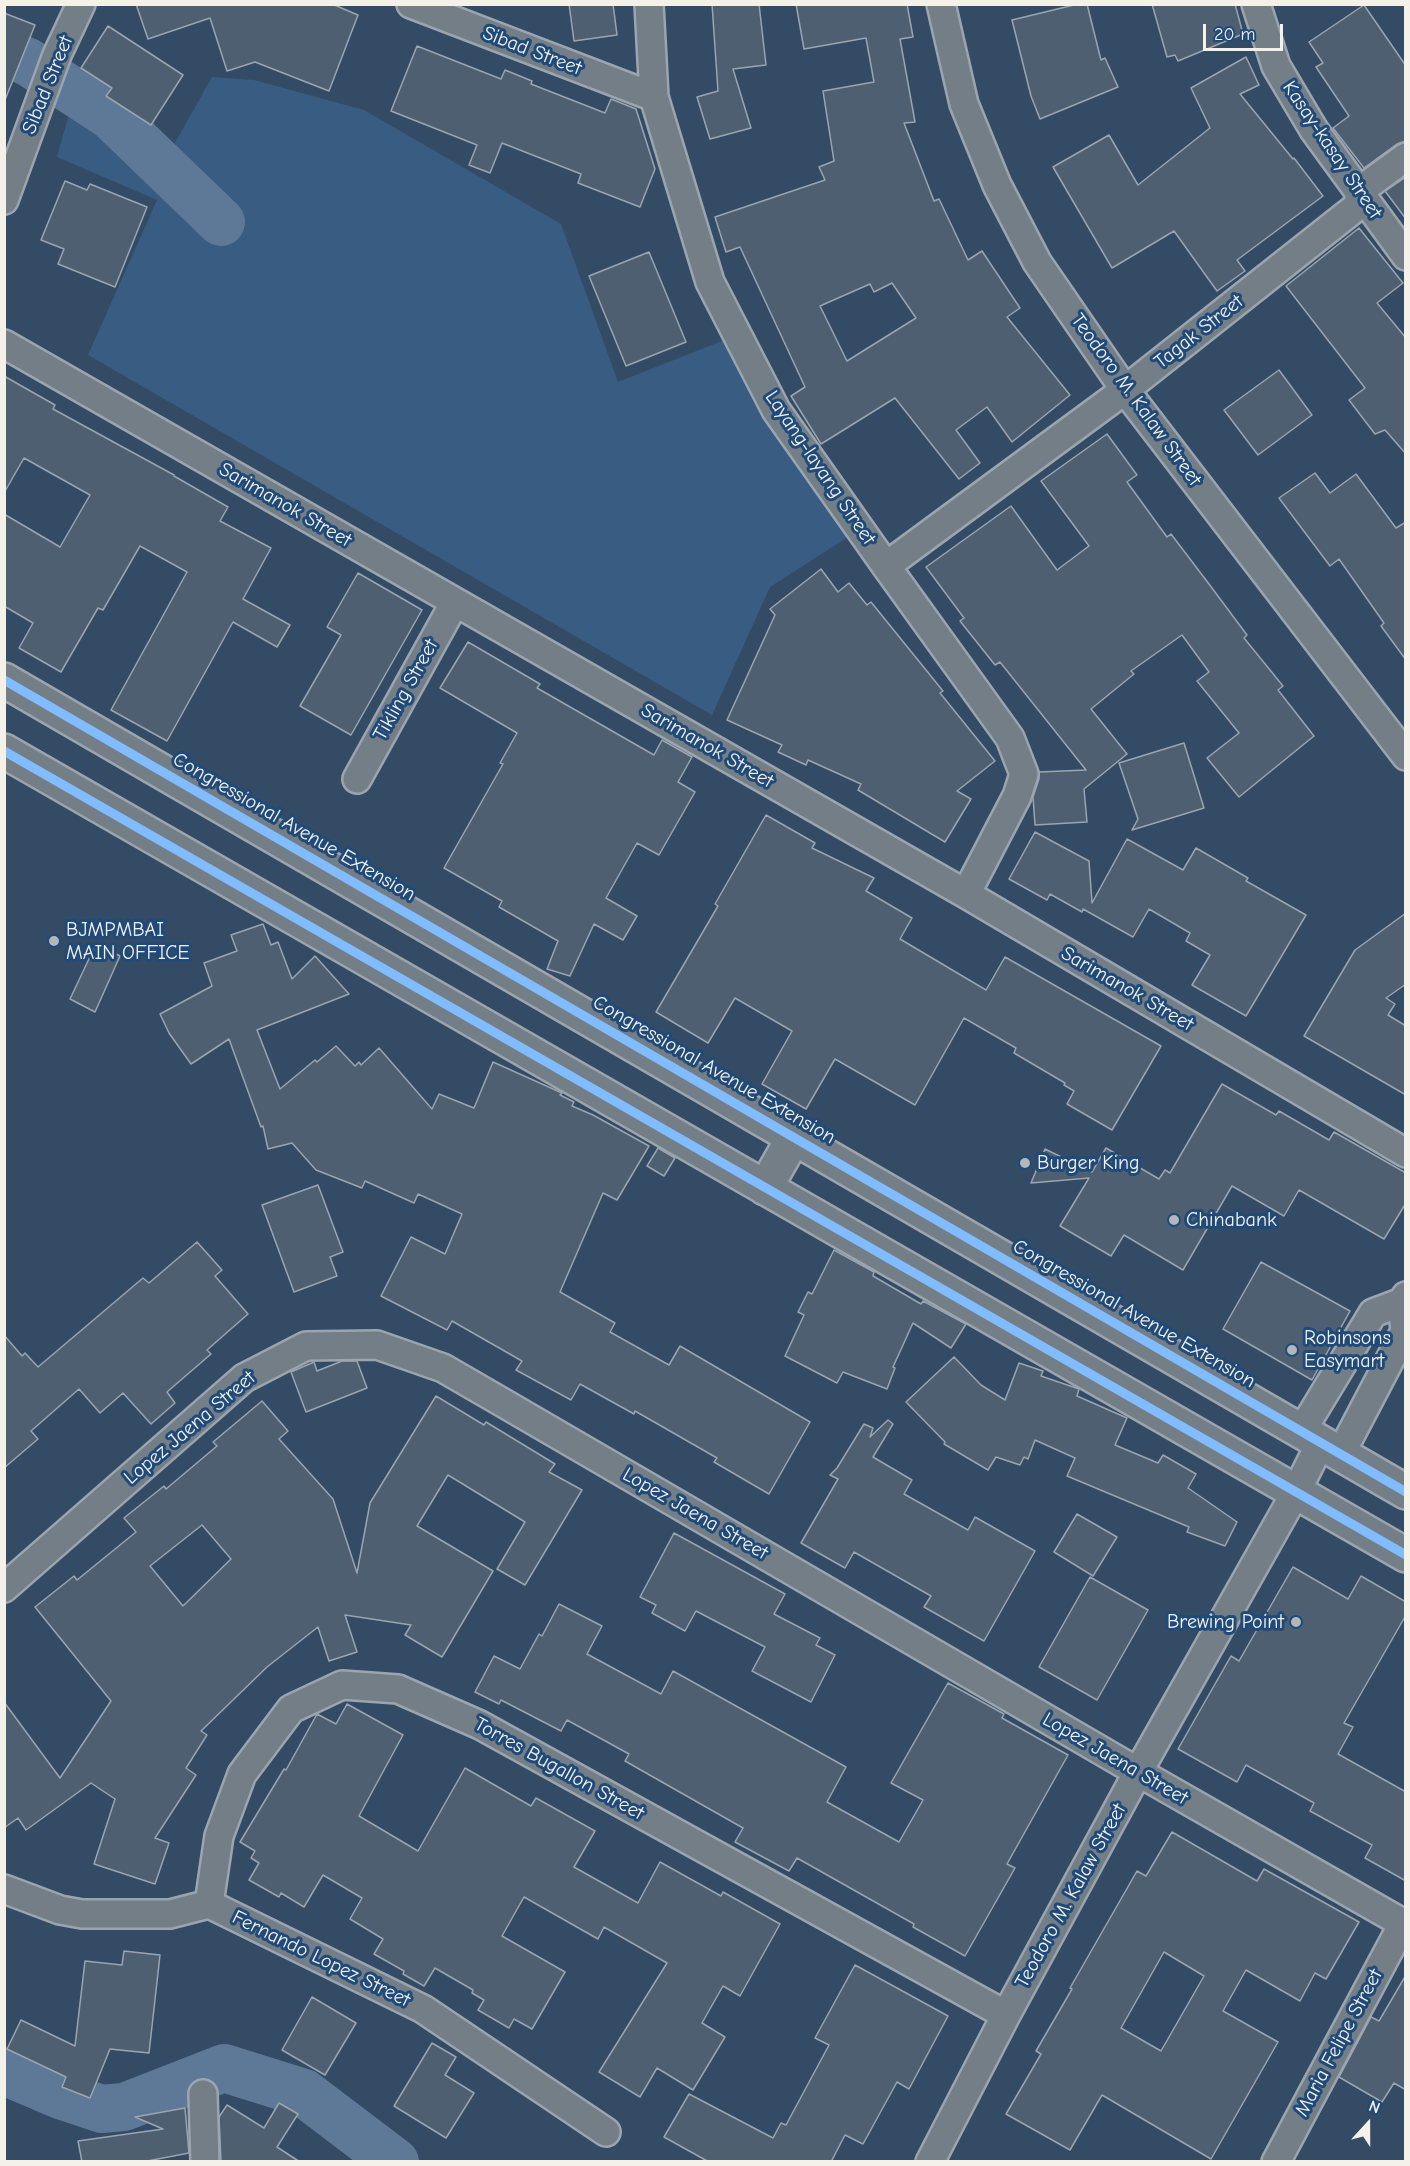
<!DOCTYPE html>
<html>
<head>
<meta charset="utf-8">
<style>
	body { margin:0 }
	#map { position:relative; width:1410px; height:2166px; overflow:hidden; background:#344b65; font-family:"Comic Neue",sans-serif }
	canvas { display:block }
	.frame { position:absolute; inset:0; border:6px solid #f4f1e8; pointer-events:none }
	.north { position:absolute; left:1338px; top:2094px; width:60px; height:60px; -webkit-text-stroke:4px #1f4a7a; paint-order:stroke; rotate:21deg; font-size:16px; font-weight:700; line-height:24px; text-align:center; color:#f4f1e8 }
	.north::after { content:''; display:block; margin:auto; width:21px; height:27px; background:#f4f1e8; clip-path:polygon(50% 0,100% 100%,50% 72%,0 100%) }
	.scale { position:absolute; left:1203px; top:24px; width:80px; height:27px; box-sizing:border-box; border:3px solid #f4f1e8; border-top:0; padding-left:8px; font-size:18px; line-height:21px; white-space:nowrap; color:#f4f1e8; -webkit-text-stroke:4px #1f4a7a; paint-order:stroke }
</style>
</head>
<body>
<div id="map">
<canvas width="1410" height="2166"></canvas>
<div class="frame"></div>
<div class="north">N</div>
<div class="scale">20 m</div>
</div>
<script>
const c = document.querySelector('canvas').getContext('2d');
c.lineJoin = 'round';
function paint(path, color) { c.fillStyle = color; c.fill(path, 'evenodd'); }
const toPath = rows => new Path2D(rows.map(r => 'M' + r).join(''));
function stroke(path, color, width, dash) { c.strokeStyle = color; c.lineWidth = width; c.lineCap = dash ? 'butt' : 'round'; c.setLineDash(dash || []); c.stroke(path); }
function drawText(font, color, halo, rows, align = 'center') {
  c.font = font + ' "Comic Neue",sans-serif'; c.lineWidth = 6; c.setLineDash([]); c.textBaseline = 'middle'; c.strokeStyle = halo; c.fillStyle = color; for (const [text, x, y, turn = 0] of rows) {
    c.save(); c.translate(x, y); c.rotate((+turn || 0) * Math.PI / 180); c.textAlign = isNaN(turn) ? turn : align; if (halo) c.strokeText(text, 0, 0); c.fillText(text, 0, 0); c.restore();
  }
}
paint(toPath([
	[212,77,254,80,364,110,561,224,618,382,727,339,848,537,770,587,712,715,88,355,157,200,57,157,78,82,172,148]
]), '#395c83');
stroke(toPath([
	[4,52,28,62,111,116,221,222],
	[4,2071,60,2095,102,2109,124,2107,224,2068,304,2093,395,2162]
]), '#5e7998', 48);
const building = toPath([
	[136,4,332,4,358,15,329,91,255,62,227,71,210,18,148,39,136,4],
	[569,4,613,4,617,35,574,41,569,4],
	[712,4,759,4,766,65,733,69,751,128,710,139,697,97,718,91,712,4],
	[796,4,907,4,913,37,900,39,915,122,904,123,934,201,939,199,968,260,982,251,1020,308,1007,317,1070,395,1012,442,987,407,956,430,980,463,959,479,895,398,821,444,791,396,805,387,740,247,726,252,715,217,825,180,819,167,834,161,823,91,874,82,866,38,804,49,796,4],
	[892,283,916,318,847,361,820,306,870,284,874,292,892,283],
	[1078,4,1087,4,1101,60,1105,58,1118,87,1040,119,1031,96,1012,20,1078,4],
	[1152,4,1235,4,1243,34,1178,61,1175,55,1167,57,1152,4],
	[1364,5,1406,66,1406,141,1397,144,1364,168,1333,128,1349,116,1316,67,1323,63,1309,42,1364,5],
	[4,13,35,25,5,100,4,100,4,13],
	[108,26,183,75,151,125,106,96,112,88,81,68,108,26],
	[417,46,501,79,505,70,532,81,531,84,605,113,611,99,636,109,655,169,640,207,578,183,581,174,502,143,490,173,469,165,477,145,391,111,417,46],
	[1246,57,1259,85,1240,94,1293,159,1294,158,1323,196,1237,260,1245,271,1217,291,1174,231,1112,268,1053,167,1109,135,1138,185,1210,128,1191,88,1246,57],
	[1406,177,1406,219,1385,191,1406,177],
	[65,181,87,190,90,184,147,207,115,287,58,264,64,249,41,240,65,181],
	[1359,228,1403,283,1377,303,1406,338,1406,454,1385,430,1375,434,1349,400,1365,388,1286,286,1359,228],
	[649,252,686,342,626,366,589,276,649,252],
	[1279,370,1312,415,1258,455,1224,410,1279,370],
	[4,376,55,405,53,409,174,475,174,476,228,507,220,521,271,548,243,599,290,625,277,647,233,622,167,741,111,710,187,572,140,546,103,610,98,608,61,672,19,648,33,623,4,606,4,514,60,547,90,495,24,458,4,493,4,376],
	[1107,434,1137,475,1127,482,1167,537,1171,534,1209,584,1247,635,1244,638,1283,686,1278,690,1314,736,1239,797,1207,758,1239,733,1197,681,1209,672,1182,635,1131,671,1134,674,1091,709,1127,754,1084,789,1087,822,1035,825,1033,797,1039,779,1039,772,1086,770,1000,662,995,665,960,621,964,618,926,567,1011,506,1057,570,1089,546,1041,481,1107,434],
	[1315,473,1330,493,1356,474,1396,528,1406,522,1406,660,1381,626,1384,623,1339,559,1330,566,1279,498,1315,473],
	[821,569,838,592,849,583,867,605,871,602,943,691,940,693,995,761,957,791,971,799,945,842,858,790,861,784,808,760,806,765,778,752,782,745,727,720,775,615,770,609,821,569],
	[358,573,422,610,351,735,300,706,341,635,327,627,358,573],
	[468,642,540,684,537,688,654,755,662,740,692,757,678,782,695,792,659,855,637,843,606,898,637,916,623,940,594,924,570,976,547,969,558,941,499,907,502,901,444,868,503,764,500,763,517,733,440,688,468,642],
	[1184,743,1204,808,1132,830,1138,819,1119,763,1184,743],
	[766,815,815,843,812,848,874,878,866,891,912,918,900,939,986,990,1005,957,1161,1046,1112,1130,1067,1104,1074,1091,1064,1085,1065,1083,1014,1053,1016,1048,964,1018,915,1105,835,1059,806,1109,762,1084,792,1031,735,998,708,1043,656,1012,718,906,715,904,766,815],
	[1035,832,1089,861,1092,903,1127,839,1183,870,1196,848,1248,878,1246,881,1306,915,1246,1016,1192,985,1210,955,1186,941,1190,933,1149,909,1133,937,1083,909,1082,912,1050,894,1047,900,1009,879,1035,832],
	[1406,913,1406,984,1386,998,1395,1004,1388,1015,1406,1026,1406,1095,1304,1036,1355,950,1406,913],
	[263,924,271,945,278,942,292,979,315,956,349,994,257,1030,280,1089,315,1060,317,1062,336,1046,355,1066,359,1062,361,1065,379,1048,432,1109,439,1094,474,1108,493,1062,562,1093,560,1095,574,1102,572,1106,593,1115,649,1146,617,1200,603,1193,560,1292,615,1323,610,1332,669,1365,680,1346,810,1422,769,1494,714,1462,717,1458,635,1411,634,1414,580,1384,571,1400,516,1370,522,1361,452,1321,447,1330,381,1296,411,1237,445,1254,462,1214,418,1194,414,1203,365,1181,362,1188,316,1170,292,1143,268,1149,263,1126,261,1127,229,1039,191,1064,169,1033,160,1014,212,986,204,963,237,951,231,935,263,924],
	[96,944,120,956,95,1012,70,999,96,944],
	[1222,1084,1276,1115,1279,1111,1329,1140,1334,1132,1406,1173,1406,1203,1384,1239,1299,1190,1284,1216,1232,1186,1183,1270,1124,1235,1111,1256,1060,1226,1089,1178,1031,1183,1045,1149,1092,1172,1106,1148,1159,1179,1165,1170,1170,1173,1222,1084],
	[658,1148,675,1158,664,1176,647,1166,658,1148],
	[318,1185,343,1252,330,1257,337,1276,294,1292,262,1205,318,1185],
	[197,1242,222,1270,215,1276,248,1314,207,1350,211,1354,167,1392,175,1403,151,1424,123,1393,100,1413,79,1389,31,1431,38,1439,4,1468,4,1335,22,1356,25,1353,38,1367,143,1278,149,1283,197,1242],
	[834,1250,874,1272,873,1276,921,1304,923,1301,966,1324,951,1348,913,1323,893,1367,895,1368,887,1389,843,1372,837,1383,785,1356,804,1315,798,1312,808,1292,812,1294,834,1250],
	[1261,1262,1350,1311,1312,1380,1223,1329,1261,1262],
	[954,1357,981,1385,1005,1400,1019,1363,1043,1371,1041,1376,1079,1389,1077,1396,1127,1418,1115,1445,1158,1463,1163,1455,1196,1474,1188,1488,1237,1522,1225,1546,1187,1532,1189,1527,1067,1476,1075,1458,1035,1440,1028,1459,1024,1457,1020,1465,996,1457,988,1470,944,1444,945,1442,906,1402,954,1357],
	[342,1361,357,1361,367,1388,306,1412,291,1372,314,1362,317,1371,342,1361],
	[436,1396,484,1425,486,1422,555,1464,549,1472,582,1490,525,1585,497,1569,525,1522,448,1475,417,1526,493,1571,442,1657,405,1635,411,1625,345,1615,357,1652,329,1661,318,1627,267,1667,201,1731,207,1735,186,1768,196,1775,155,1838,169,1843,155,1884,94,1864,115,1799,91,1783,26,1830,18,1818,4,1828,4,1702,60,1778,111,1701,35,1607,74,1576,77,1580,136,1532,124,1518,164,1486,166,1489,217,1446,213,1442,262,1401,288,1431,279,1439,333,1499,357,1573,370,1503,436,1396],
	[202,1525,231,1559,183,1606,150,1566,202,1525],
	[888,1420,893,1424,873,1457,912,1480,904,1494,968,1530,975,1517,1035,1551,984,1641,924,1607,931,1596,854,1552,845,1568,801,1543,838,1479,830,1475,837,1468,864,1424,873,1428,870,1437,888,1420],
	[1077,1514,1117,1537,1093,1576,1054,1552,1077,1514],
	[674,1533,785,1594,774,1614,820,1638,816,1645,835,1655,811,1702,752,1671,765,1647,696,1611,685,1631,652,1613,656,1605,640,1597,674,1533],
	[1293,1567,1348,1599,1361,1576,1406,1602,1406,1615,1344,1723,1353,1727,1338,1754,1406,1792,1406,1881,1365,1858,1372,1845,1310,1811,1314,1803,1246,1765,1237,1782,1178,1749,1231,1656,1239,1661,1293,1567],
	[1090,1577,1148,1610,1097,1700,1039,1667,1090,1577],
	[559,1604,602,1626,587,1654,661,1694,673,1671,846,1767,827,1802,899,1842,923,1800,891,1783,948,1683,1004,1714,1002,1718,1068,1755,1007,1864,1015,1868,965,1956,913,1927,914,1924,797,1858,789,1871,735,1842,743,1828,625,1761,629,1754,567,1720,561,1731,501,1700,499,1704,475,1692,494,1656,520,1669,539,1634,542,1636,559,1604],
	[347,1704,403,1735,359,1816,418,1851,465,1768,531,1806,536,1798,595,1831,574,1867,638,1903,660,1862,721,1896,723,1892,780,1924,740,1996,723,1986,702,2023,725,2037,693,2090,657,2068,640,2097,599,2072,667,1963,604,1927,598,1939,524,1897,502,1936,565,1972,532,2029,514,2019,509,2028,478,2010,484,2000,472,1993,473,1990,435,1968,424,1986,403,1974,404,1971,374,1954,383,1939,350,1919,362,1898,323,1875,304,1907,281,1893,279,1897,249,1880,259,1863,251,1858,255,1851,240,1842,284,1769,286,1770,317,1714,336,1724,347,1704],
	[1172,1832,1257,1881,1264,1869,1359,1922,1326,1979,1315,1973,1300,2001,1246,1970,1223,2011,1278,2042,1211,2159,1102,2095,1070,2150,1006,2114,1041,2054,1036,2051,1072,1989,1070,1988,1137,1871,1146,1876,1172,1832],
	[1164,1952,1204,1976,1161,2051,1121,2028,1164,1952],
	[124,1951,160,1955,149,2053,110,2049,90,2098,62,2087,66,2077,7,2049,21,2020,75,2046,85,1961,122,1965,124,1951],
	[855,1965,948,2016,909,2089,897,2082,863,2144,845,2135,831,2162,709,2162,664,2137,689,2094,773,2138,781,2123,786,2125,829,2045,815,2038,855,1965],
	[1406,1975,1406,2090,1394,2083,1382,2102,1339,2077,1371,2017,1379,2021,1406,1975],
	[312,1997,356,2023,325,2075,282,2050,312,1997],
	[432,2043,456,2057,445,2075,474,2093,446,2138,394,2106,432,2043],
	[279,2103,298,2114,277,2147,300,2162,221,2162,219,2117,227,2105,264,2128,279,2103],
	[185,2108,189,2153,142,2162,82,2162,78,2141,163,2129,135,2117,185,2108]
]);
paint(building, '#4e5f72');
stroke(building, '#9ba5af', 1.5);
const minor = toPath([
	[411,4,654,97],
	[649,4,654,97,710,282,776,410,886,566,1010,738,1024,774,1017,796,966,894],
	[941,4,964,104,997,185,1037,262,1125,390,1406,756],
	[1256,4,1276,66,1314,130,1406,256],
	[1358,192,1406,157],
	[4,200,57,55,81,4],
	[4,344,966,894,1406,1153],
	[886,566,1125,390,1364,201],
	[357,779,455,602],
	[1301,1432,1373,1313,1402,1302],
	[1340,1455,1405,1331,1402,1302,1406,1296],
	[4,1588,244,1378,306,1346,377,1345,443,1368,500,1401,1138,1772,1406,1925],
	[4,1889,60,1910,82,1914,170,1914,209,1904,423,2009,606,2132],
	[209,1904,219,1836,242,1774,291,1709,342,1685,398,1689,480,1725,1006,2015],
	[203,2094,205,2162],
	[930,2162,1006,2015,1138,1772,1296,1492,1320,1444],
	[1276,2162,1403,1924]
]);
const major = toPath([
	[4,680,1406,1492],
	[4,751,1406,1555],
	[765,1188,794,1137]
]);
stroke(minor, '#9ba5af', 32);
stroke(major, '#9ba5af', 38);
stroke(minor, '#737e87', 27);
stroke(major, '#737e87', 33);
stroke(toPath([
	[4,680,1406,1492],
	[4,751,1406,1555]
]), '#80bcff', 9);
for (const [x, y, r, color] of [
	[54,941,6,"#b1b7ba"],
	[1025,1163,6,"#b1b7ba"],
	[1174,1220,6,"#b1b7ba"],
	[1292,1350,6,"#b1b7ba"],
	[1296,1622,6,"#b1b7ba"]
]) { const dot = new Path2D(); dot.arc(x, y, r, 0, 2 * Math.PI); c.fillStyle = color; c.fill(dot); stroke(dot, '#1f4a7a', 2); }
drawText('20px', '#f4f1e8', '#1f4a7a', [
	["Sibad Street",532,51,21],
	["Sibad Street",48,85,-68],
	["Kasay-kasay Street",1332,150,56],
	["Tagak Street",1199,332,-38],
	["Teodoro M. Kalaw Street",1136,400,54],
	["Layang-layang Street",820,468,56],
	["Sarimanok Street",285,505,30],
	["Tikling Street",406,690,-61],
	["Sarimanok Street",707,746,30],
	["Congressional Avenue Extension",294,827,30],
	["Sarimanok Street",1127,989,30],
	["Congressional Avenue Extension",714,1070,30],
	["Congressional Avenue Extension",1134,1314,30],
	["Lopez Jaena Street",190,1428,-40],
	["Lopez Jaena Street",695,1514,30],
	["Lopez Jaena Street",1115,1759,30],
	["Torres Bugallon Street",559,1769,29],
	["Teodoro M. Kalaw Street",1071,1896,-61],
	["Fernando Lopez Street",321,1959,26],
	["Maria Felipe Street",1339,2043,-62]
]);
drawText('20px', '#f4f1e8', '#1f4a7a', [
	["BJMPMBAI",66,930],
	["MAIN OFFICE",66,953],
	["Burger King",1037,1163],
	["Chinabank",1186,1220],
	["Robinsons",1304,1338],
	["Easymart",1304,1361],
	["Brewing Point",1284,1622,"right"]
], 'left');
</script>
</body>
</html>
